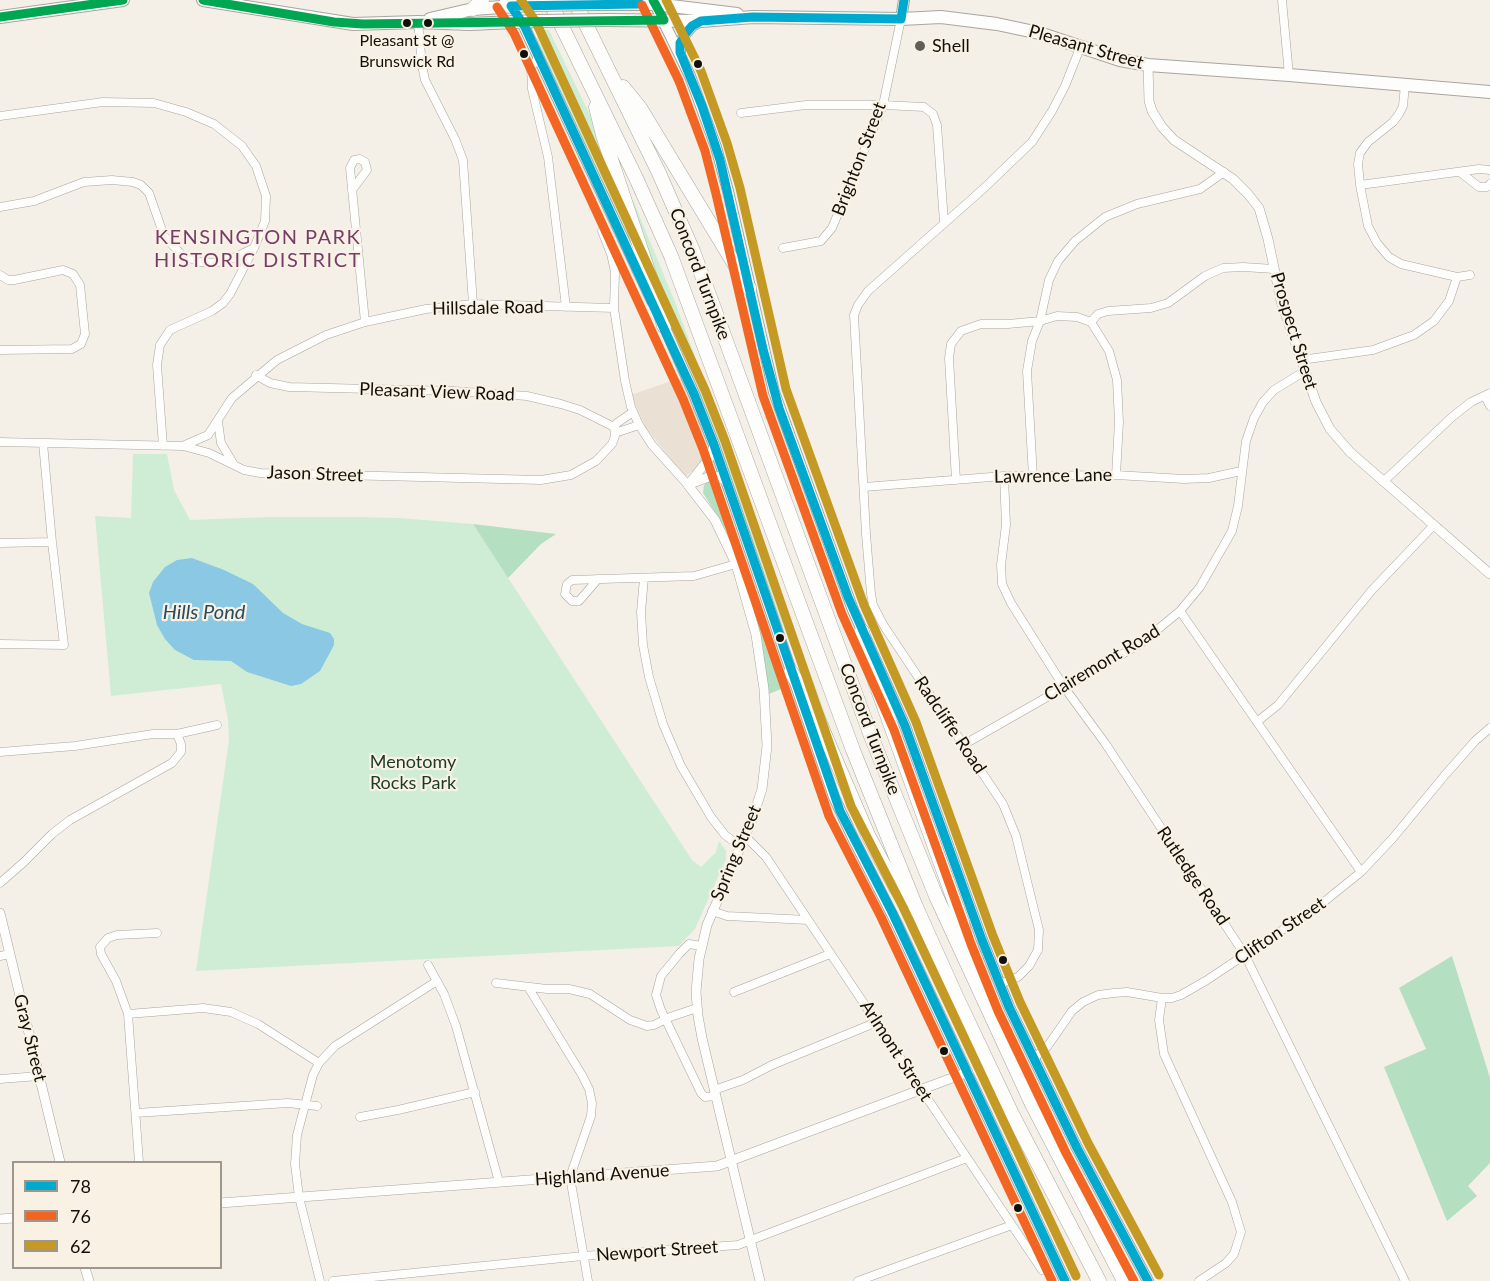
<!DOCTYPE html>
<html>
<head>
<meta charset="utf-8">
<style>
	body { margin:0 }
	#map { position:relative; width:1490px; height:1281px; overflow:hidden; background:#f4f0e8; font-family:Lato,sans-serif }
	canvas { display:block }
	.legend { position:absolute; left:12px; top:1161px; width:210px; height:108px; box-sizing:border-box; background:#f9f1e3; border:2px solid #9d978d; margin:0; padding:8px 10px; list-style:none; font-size:18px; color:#12100b }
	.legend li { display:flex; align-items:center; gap:12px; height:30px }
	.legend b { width:30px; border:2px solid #9d978d }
</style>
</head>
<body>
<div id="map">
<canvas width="1490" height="1281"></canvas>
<ul class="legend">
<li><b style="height:8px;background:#00a9ce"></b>78</li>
<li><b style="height:8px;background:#f26522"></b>76</li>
<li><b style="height:8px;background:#c49924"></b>62</li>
</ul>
</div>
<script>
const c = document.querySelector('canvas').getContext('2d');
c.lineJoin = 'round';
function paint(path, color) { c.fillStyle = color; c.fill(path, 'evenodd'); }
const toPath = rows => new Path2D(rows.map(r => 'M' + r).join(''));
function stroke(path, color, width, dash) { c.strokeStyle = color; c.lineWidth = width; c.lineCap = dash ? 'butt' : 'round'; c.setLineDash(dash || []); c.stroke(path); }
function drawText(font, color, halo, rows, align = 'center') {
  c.font = font + ' Lato,sans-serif'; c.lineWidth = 4.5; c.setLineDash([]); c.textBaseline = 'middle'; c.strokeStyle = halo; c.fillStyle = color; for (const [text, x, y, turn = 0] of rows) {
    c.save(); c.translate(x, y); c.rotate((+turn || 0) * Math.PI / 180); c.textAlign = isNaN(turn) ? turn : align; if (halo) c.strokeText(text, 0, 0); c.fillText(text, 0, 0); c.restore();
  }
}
paint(toPath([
	[682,377,703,430,709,451,700,465,685,477,646,428,631,395]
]), '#eae1d4');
paint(toPath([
	[543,30,549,30,593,121,641,265,535,40],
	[633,200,675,302,716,413,838,749,851,790,778,614,706,409,660,294,631,201],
	[133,454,167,454,174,490,190,520,271,517,358,517,400,518,473,524,692,860,701,867,716,852,719,841,726,851,726,859,695,929,679,946,196,971,229,740,228,720,221,684,111,696,95,516,131,518]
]), '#cfedd5');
paint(toPath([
	[710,480,715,481,720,485,786,687,769,694,761,641,748,585,730,536,703,493,704,485],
	[473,524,556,534,541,544,508,578],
	[1452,956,1490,1078,1490,1163,1468,1186,1477,1196,1447,1221,1384,1067,1426,1049,1399,988]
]), '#b4dfc1');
paint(toPath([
	[192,558,224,570,253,584,283,613,302,624,330,633,334,639,334,645,320,671,301,684,291,686,247,672,231,661,194,660,175,650,165,639,157,625,149,593,153,582,165,567,177,560]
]), '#8ac8e4');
const minor = toPath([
	[1282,0,1289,75],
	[418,22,422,65,425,80,455,139,463,160,473,304],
	[539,57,531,67,532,89,548,157,566,307],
	[1405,85,1403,106,1399,114,1393,122,1368,142,1360,153,1358,164,1360,185,1368,226,1377,243,1389,257,1401,264,1457,277,1470,275],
	[741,113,806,105,883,105,924,107,933,114,937,125,944,222],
	[0,116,103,102,154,103,186,112,214,124,242,146,256,166,266,196,265,221,254,248,230,294,223,303,212,311,170,330,160,345,157,365,163,446],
	[1460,172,1479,187,1487,187,1490,184],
	[1360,185,1479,169,1490,170],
	[352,190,367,170,365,162,360,159,354,160,350,168,365,322],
	[0,207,34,201,84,182,112,180,133,182,141,185,149,193,164,236,182,255,200,262,215,263,233,258,254,248],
	[602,231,611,254,615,272,614,308,625,381,631,407,639,425,652,445,688,485],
	[783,248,821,241,832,228,883,105,901,19],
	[0,275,8,280,14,280,63,270,73,274,80,285,85,334,81,344,72,349,0,350],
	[1091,322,1109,351,1117,380,1119,422,1116,475],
	[1301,360,1373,350,1414,335,1434,321,1449,301,1457,277],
	[256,375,270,383,289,387,453,391,527,396,561,404,580,410,614,427],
	[1485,396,1490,406],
	[218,422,221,443,233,463],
	[615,433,639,425],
	[0,442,183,446,209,453,244,470,260,473,541,480,571,475,596,461,612,444,615,436,614,427,617,423,633,412],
	[185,445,208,435,232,398,277,360,326,335,365,322,426,309,473,304,614,308],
	[1004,476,1006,525,1001,565,1002,584,1011,603,1064,687,1105,743,1245,955,1405,1281],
	[1033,477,1027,371,1032,341,1040,321,1049,280,1058,261,1075,241,1105,217,1137,204,1200,189,1224,172],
	[956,480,949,358,951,344,961,331,981,324,1008,324,1040,321,1057,316,1077,317,1091,322,1098,314,1108,311,1151,308,1168,303,1205,276,1223,268,1243,267,1274,269],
	[1383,482,1452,417,1471,402,1490,393],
	[864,487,1004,476,1116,475,1184,479,1209,478,1241,471],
	[0,543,52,542],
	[644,578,641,612,643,645,649,677,663,724,681,766,711,817,725,835,741,847],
	[598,579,579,601,572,601,565,594,567,584,572,580,694,576,736,564],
	[1180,611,1361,872],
	[0,644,64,645,52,542,43,443],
	[1258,721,1278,705,1372,590,1433,526],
	[963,745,1140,644,1180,611,1200,587,1232,531,1238,506,1246,441,1254,418,1263,402,1274,390,1305,371],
	[0,752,75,746,153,734,177,734,217,725],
	[745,836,766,857,1042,1270],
	[0,883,24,862,52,834,70,820,172,763,181,752,181,744,177,734],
	[712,911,727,916,808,920],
	[702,946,689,944,679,954,661,976,656,995,661,1010,701,1093,705,1097,715,1096],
	[0,956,10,954],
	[428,965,444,994,456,1026,499,1182],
	[496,983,547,989,569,989,590,994,630,1020,647,1026,654,1025,670,1017,697,1008],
	[1000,984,1018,977,1029,966,1038,950,1039,930,1016,836,1003,804,884,626,873,605,871,594,866,534,854,315,858,305,868,291,983,189,1032,142,1052,111,1065,86,1080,48],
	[528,987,582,1075,589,1089,592,1103,591,1116,570,1177,588,1281],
	[734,992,830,954],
	[1162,998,1159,1020,1164,1054,1232,1202,1241,1232,1234,1254,1226,1263,1199,1281],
	[128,1014,203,1008,231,1012,258,1024,319,1063],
	[1033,1059,1047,1047,1072,1011,1083,1002,1098,995,1114,993,1127,992,1162,998,1172,998,1181,995,1207,980,1320,905,1361,872,1393,838,1445,775,1475,741,1490,728],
	[0,1079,39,1076],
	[714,1090,743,1080,772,1065,877,1022],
	[136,1113,288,1103,317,1106],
	[360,1117,398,1110,475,1092],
	[139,1162,128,1014,116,981,101,954,100,947,108,938,117,935,157,933],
	[320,1281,299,1197,295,1164,297,1135,313,1075,319,1063,335,1046,437,981],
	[333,1281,583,1256,738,1245,967,1158],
	[858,1281,1012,1225]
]);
const tertiary = toPath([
	[1148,65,1149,101,1152,111,1162,127,1174,140,1233,179,1248,194,1259,208,1268,239,1281,301,1316,402,1330,429,1350,452,1490,574],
	[690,484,711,476,719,477,727,482],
	[688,485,715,520,736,564,756,635,764,689,767,746,762,789,752,820,707,925,699,959,696,992,698,1016,702,1038,760,1281],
	[688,485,711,456,714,445],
	[0,913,60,1162],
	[220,1203,717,1166,968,1072],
	[0,1219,14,1218],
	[85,1268,89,1281]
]);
const secondary = toPath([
	[653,0,690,76,716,147,728,191,774,392,853,610,905,726,982,940,1009,1007,1077,1148,1148,1281],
	[901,19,904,0],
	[522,22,652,301],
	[680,52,680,43,686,33,692,26,701,21],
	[662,321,694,394,714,445,834,797,853,838,897,924,1065,1281]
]);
const primary = toPath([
	[203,0,353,24,418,22,470,24,537,21],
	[598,4,655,4,737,14],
	[0,17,123,0],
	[430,19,473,9,530,5],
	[606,20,701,21,753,17,901,19,941,17,997,24,1039,33,1120,60,1148,65,1289,75,1490,92]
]);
const motorway = toPath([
	[507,0,511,6],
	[549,0,636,178,671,256,853,750,916,907,957,998,1012,1114,1099,1281],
	[574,0,659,173,693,251,871,736,936,896,1032,1104,1124,1281],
	[473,9,482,0],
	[623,87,640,108,749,288],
	[596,107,603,135,654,289,664,326],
	[862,631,869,665,962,922,969,957],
	[791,672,812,705,868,835,896,888,911,910]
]);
stroke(minor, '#a8a59f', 9);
stroke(tertiary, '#a8a59f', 10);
stroke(secondary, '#a8a59f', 12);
stroke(primary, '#a8a59f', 14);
stroke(motorway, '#a8a59f', 15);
stroke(minor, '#fdfdfc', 8);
stroke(tertiary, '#fdfdfc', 9);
stroke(secondary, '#fdfdfc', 10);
stroke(primary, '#fdfdfc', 12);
stroke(motorway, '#fdfdfc', 14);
const primaryBridge = toPath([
	[530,5,598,4],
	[537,21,606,20]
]);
stroke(primaryBridge, '#a8a59f', 14, []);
stroke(primaryBridge, '#fdfdfc', 12);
stroke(toPath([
	[904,0,901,19,753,17,701,21,692,26,686,33,680,43,680,52,702,106,720,160,763,349,779,408,848,597,905,726,982,940,1009,1007,1077,1148,1148,1281],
	[511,6,525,27,694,394,714,445,840,811,892,912,1065,1281],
	[511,6,639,4,638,0]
]), '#00a9ce', 9);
stroke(toPath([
	[642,5,679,81,705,151,716,194,763,396,842,614,894,730,971,944,998,1011,1066,1153,1134,1281],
	[497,7,514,33,683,399,703,449,829,816,881,917,1052,1281]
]), '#f26522', 9);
stroke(toPath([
	[521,0,536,22,705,390,725,441,851,806,903,907,1076,1276],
	[666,0,701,71,727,143,740,188,786,389,864,605,916,722,993,936,1020,1002,1088,1143,1159,1275]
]), '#c49924', 9);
stroke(toPath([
	[203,0,334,22,363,24,664,20,653,0],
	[0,17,123,0]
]), '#00a651', 9);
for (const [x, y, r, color] of [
	[407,23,5,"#12100b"],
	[428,23,5,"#12100b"],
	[920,46,6,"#615e58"],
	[524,54,5,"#12100b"],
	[698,64,5,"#12100b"],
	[780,638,5,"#12100b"],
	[1003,960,5,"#12100b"],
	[944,1051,5,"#12100b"],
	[1018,1208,5,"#12100b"]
]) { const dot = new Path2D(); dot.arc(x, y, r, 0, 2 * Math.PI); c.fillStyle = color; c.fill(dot); stroke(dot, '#f9f1e3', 2); }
drawText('16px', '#12100b', '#f9f1e3', [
	["Pleasant St @",407,41],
	["Brunswick Rd",407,62]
]);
drawText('18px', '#12100b', '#f9f1e3', [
	["Shell",932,46]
], 'left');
drawText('18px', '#12100b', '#f9f1e3', [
	["Pleasant Street",1086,47,16],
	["Brighton Street",859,159,-69],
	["Concord Turnpike",700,274,69],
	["Hillsdale Road",488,308,-1],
	["Prospect Street",1294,331,73],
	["Pleasant View Road",437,392,2],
	["Jason Street",315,474,2],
	["Lawrence Lane",1053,476,-1],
	["Clairemont Road",1102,663,-31],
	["Radcliffe Road",950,725,56],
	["Concord Turnpike",870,729,69],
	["Spring Street",736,853,-67],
	["Rutledge Road",1193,876,56],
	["Clifton Street",1280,931,-34],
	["Gray Street",30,1038,76],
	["Arlmont Street",896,1051,57],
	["Highland Avenue",602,1175,-4],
	["Newport Street",657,1251,-4]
]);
drawText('18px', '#183b28', '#f9f1e3', [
	["Menotomy",413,762],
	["Rocks Park",413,783]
]);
c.letterSpacing = '1.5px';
drawText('20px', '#763d6a', '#f9f1e3', [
	["KENSINGTON PARK",258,238],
	["HISTORIC DISTRICT",258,261]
]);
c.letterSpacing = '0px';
drawText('italic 20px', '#254c5f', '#f9f1e3', [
	["Hills Pond",204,613]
]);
</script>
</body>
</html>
